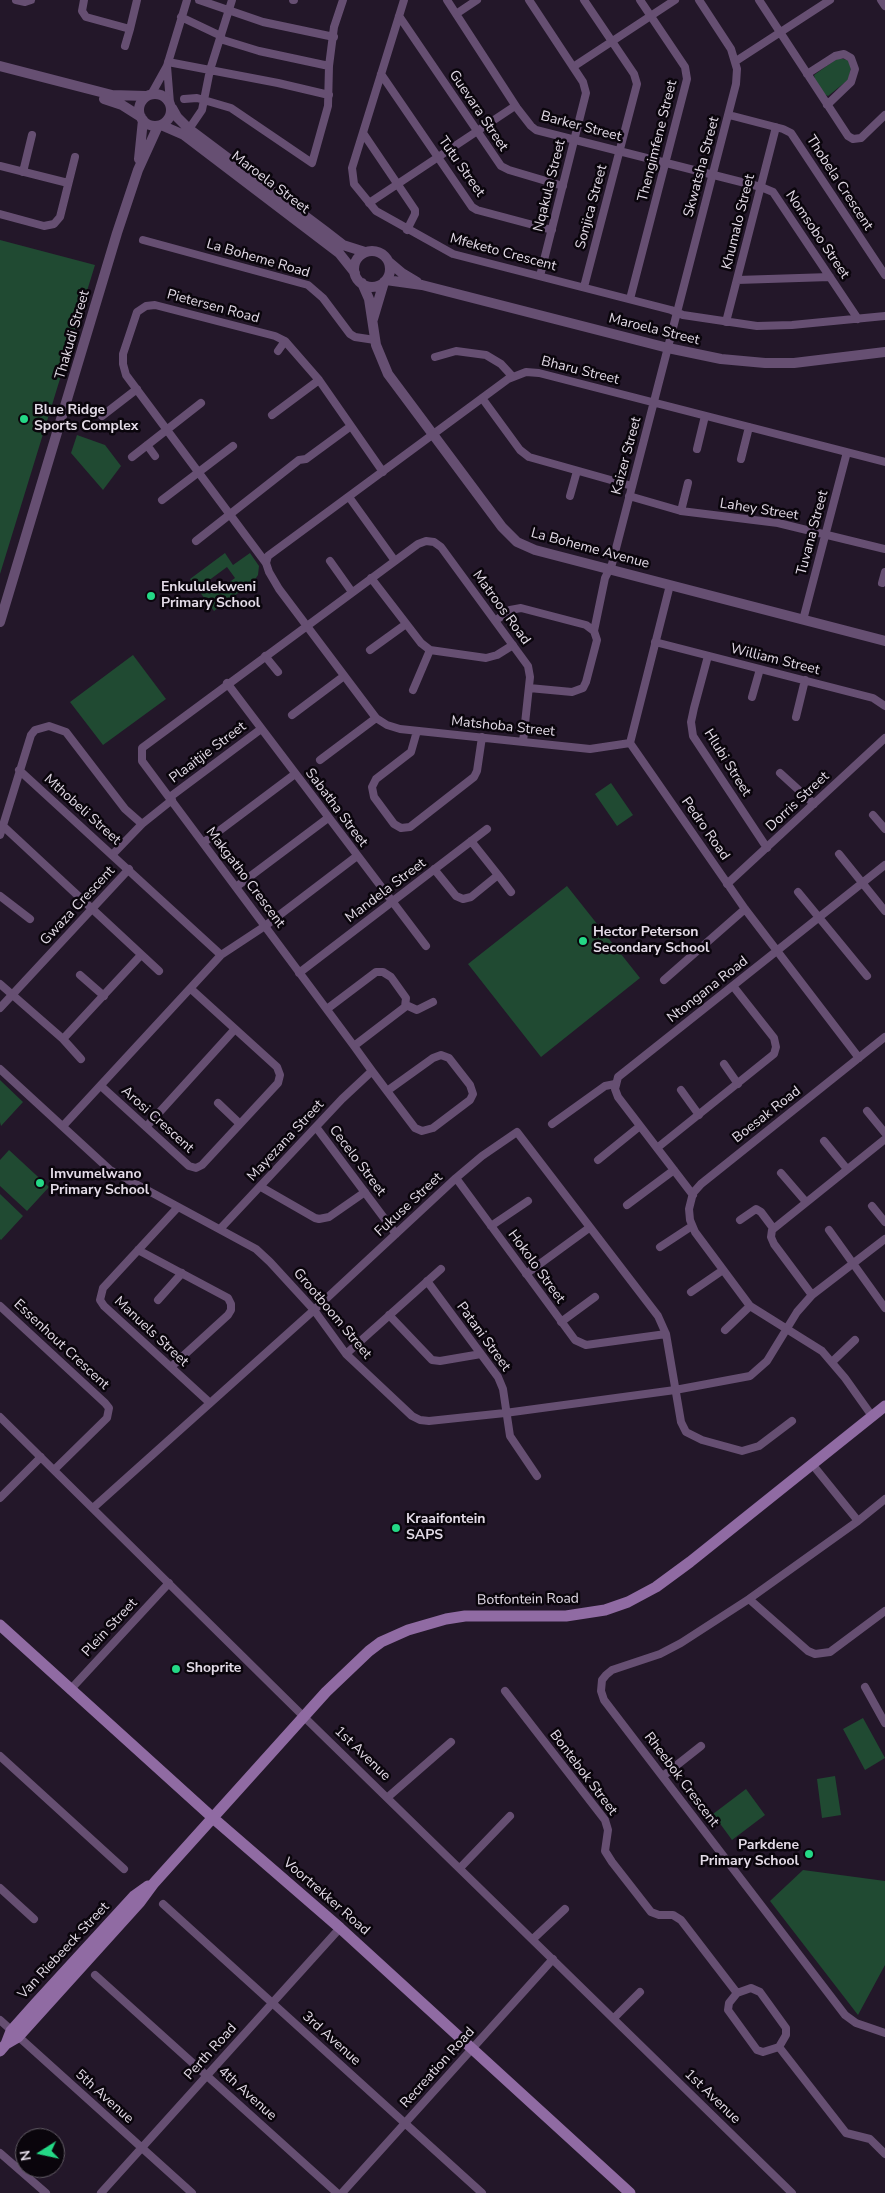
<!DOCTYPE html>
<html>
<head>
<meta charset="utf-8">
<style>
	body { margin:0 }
	#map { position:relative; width:885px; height:2193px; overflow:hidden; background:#231729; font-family:"Nunito Sans",sans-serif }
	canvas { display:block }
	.north { position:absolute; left:15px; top:2128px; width:50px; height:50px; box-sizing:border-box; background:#0a050c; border:1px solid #615b64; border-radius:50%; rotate:260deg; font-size:14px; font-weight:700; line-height:20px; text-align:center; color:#e3dbe7 }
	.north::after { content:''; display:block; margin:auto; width:18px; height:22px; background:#24d886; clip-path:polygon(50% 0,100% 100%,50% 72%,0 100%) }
</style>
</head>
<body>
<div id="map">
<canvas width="885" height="2193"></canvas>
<div class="north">N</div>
</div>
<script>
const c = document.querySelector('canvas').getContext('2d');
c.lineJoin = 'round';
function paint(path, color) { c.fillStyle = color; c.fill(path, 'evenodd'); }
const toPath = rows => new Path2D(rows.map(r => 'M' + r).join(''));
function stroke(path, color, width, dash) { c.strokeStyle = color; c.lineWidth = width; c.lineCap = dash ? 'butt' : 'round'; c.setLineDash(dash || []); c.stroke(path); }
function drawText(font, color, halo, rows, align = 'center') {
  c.font = font + ' "Nunito Sans",sans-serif'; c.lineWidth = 5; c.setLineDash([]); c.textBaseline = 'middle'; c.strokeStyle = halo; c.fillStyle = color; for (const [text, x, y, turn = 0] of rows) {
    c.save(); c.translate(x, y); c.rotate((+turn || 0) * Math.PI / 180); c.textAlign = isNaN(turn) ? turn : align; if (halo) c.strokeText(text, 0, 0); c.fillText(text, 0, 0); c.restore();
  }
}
paint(toPath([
	[838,58,848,60,851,68,848,80,828,96,824,94,815,79,814,75],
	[0,240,95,265,0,574],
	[77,435,105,445,121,466,103,490,71,453],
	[225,553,233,565,250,553,259,566,258,575,254,581,214,611,190,579],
	[227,567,235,578,216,592,208,581],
	[133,655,166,699,103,745,70,702],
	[611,783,633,815,617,826,595,794],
	[567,886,640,978,541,1057,468,964],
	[0,1080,23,1102,1,1126,0,1122],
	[9,1150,49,1187,27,1211,0,1186,0,1160],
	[0,1194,23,1216,1,1240,0,1239],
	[863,1718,885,1758,865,1770,843,1729],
	[835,1776,841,1815,822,1818,817,1779],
	[746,1789,765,1815,732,1840,713,1814],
	[803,1870,885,1881,885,1965,858,2015,770,1901]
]), '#204a32');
stroke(toPath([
	[16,0,25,2,31,0],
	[84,0,82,11,86,17,130,29,137,0],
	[199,0,263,22,334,37],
	[293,0,294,0],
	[404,0,352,168,354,184,376,211,453,254,671,310,683,315,757,326,792,325,885,316],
	[447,0,517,108,531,126,536,130,761,187,773,192,858,319],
	[529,0,583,82,586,93,540,276],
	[759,0,848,136,853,139,861,138,885,115],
	[881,0,885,6],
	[456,14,477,0],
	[399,16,501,166,509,170,563,186],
	[181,17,221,36],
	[220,39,259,51,329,66],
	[125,46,130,29],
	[736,61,830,0],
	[168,62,278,83,329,95],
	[167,66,170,103],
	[573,67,675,0],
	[381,74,472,207,477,210,552,230],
	[807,74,835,56,844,54,851,58,855,69,851,82,827,105],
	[152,93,167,66,187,0],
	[184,99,197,98,231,108,312,163,328,106,329,66,334,27,343,0],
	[729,115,783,129,791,133,885,275],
	[189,129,202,110,210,70,232,0],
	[363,133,415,210,415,214,407,230],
	[0,166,68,183],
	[23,172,32,135],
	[369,203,515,106],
	[0,214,44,226,54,224,60,217,75,157],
	[143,240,308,285,323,298,350,334,355,337,375,340],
	[737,280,830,277],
	[584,287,637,84,634,74,584,0],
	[630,299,687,79,685,67,640,0],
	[726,322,776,127],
	[278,351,285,341],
	[435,357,456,351,486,355,501,364,512,376],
	[482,398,520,450,529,457,632,486],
	[272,415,319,380],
	[102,416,137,389],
	[147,445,155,456],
	[697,449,705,416],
	[132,457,201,403],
	[741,459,749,427],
	[383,472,319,380,285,341,275,336,155,305,146,306,137,312,123,354,123,364,126,375,266,563,269,572,279,589,376,718,387,725,400,729,590,749,630,743],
	[570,496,577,471],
	[629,496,681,511,778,523,885,549],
	[349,497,395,561],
	[162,500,233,446],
	[681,511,688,483],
	[196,541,299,460,306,459,351,426],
	[330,561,352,592],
	[266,563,268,556,508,379,526,372,539,373,885,462],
	[371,578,421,643,430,650,486,658,497,655,513,645],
	[882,583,885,572],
	[670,585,630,743,745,909,859,1058],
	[803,620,847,452],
	[495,621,510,610,521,608,586,625,594,631,597,640,586,682,583,688,572,692,529,688],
	[594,631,605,578,612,564,736,84,737,69,731,49,699,0],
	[655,642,873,698,885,706],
	[370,650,406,624],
	[265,656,278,672],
	[708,656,694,708,691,722,693,736,767,848],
	[227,683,426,946],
	[413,690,430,650],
	[752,697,760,669],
	[292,715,344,676],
	[796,717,805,680],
	[417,731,411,752,376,779,372,787,374,797,394,824,401,828,410,827,474,777,477,771,482,737],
	[320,760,376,718],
	[19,770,221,955],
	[780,773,814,804],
	[170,797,261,729],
	[873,815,885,829],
	[3,826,159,971],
	[0,835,31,735,35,730,49,726,66,732,125,809,142,824],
	[203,843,295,774],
	[113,854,142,824,172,800],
	[839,854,885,911],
	[434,869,456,896,463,899,471,897,498,875,471,841],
	[498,875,511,892],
	[727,884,885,738],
	[236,887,328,818],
	[798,892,867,976],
	[0,896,30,919],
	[299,973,487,829],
	[80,975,104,996],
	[664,980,745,909],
	[0,984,63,1039,141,955],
	[406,1005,417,1010,433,1002],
	[0,1008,129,869],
	[327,1009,376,972,383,972,391,977,406,998,405,1007,354,1046],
	[63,1039,81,1059],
	[724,1064,738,1084],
	[0,1069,110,1170,256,1249,270,1262,314,1310,346,1354,412,1416,420,1420,429,1421,505,1413,675,1390,750,1376,767,1361,797,1312,812,1295,885,1239],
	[101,1086,189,1166,196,1168,202,1165,278,1083,280,1075,277,1067,191,989],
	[681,1090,699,1115],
	[387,1091,433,1058,441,1055,449,1058,470,1085,473,1094,470,1100,433,1128,422,1131,415,1128,387,1091,372,1071,354,1046,142,761,142,748,418,544,426,541,434,542,441,547,528,666,530,677,523,742],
	[218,1103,240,1124],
	[867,1111,885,1133],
	[552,1124,605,1086,615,1084],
	[63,1126,221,955,265,926,357,856],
	[146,1127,235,1029],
	[316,1127,396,1234],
	[824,1141,847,1169],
	[657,1148,774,1054,776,1047,774,1038,733,986],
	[598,1160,640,1126],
	[781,1173,806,1202],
	[456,1178,575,1340,586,1345,666,1334],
	[261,1187,315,1218,319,1219,329,1217,365,1192],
	[693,1195,618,1097,615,1089,618,1077,885,865],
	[627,1205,674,1170],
	[872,1206,885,1222],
	[178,1207,103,1288,100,1300,104,1306,210,1403],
	[740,1220,756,1209,761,1212,773,1228],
	[491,1226,528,1201],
	[220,1229,342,1099,372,1071],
	[829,1230,885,1308],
	[660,1247,692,1226],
	[138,1250,228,1298,231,1304,231,1310,228,1315,171,1367],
	[526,1274,589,1228],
	[427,1281,498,1377,503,1389,510,1436,537,1476],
	[691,1292,723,1270],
	[812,1295,774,1244,771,1237,772,1230,885,1139],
	[158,1300,182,1273],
	[0,1306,105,1403,109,1408,107,1418,54,1470],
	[389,1315,432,1360,440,1361,481,1354],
	[561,1322,595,1297],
	[725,1330,750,1306],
	[346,1354,441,1269],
	[832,1362,855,1340],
	[872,1416,845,1378,822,1351,750,1306,695,1232,690,1220,689,1209,693,1193,701,1184,885,1037],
	[0,1417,298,1711,792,2193],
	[812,1464,858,1521],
	[0,1498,41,1457],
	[885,1499,858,1521,749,1599,681,1643,660,1654,612,1670,606,1675,602,1680,601,1691,604,1700,845,2015,856,2023,885,2033],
	[93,1508,314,1310,456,1178,482,1156,517,1132,658,1316,666,1334,681,1422,686,1432,702,1440,742,1451,759,1446,792,1421],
	[749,1599,808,1651,815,1654,830,1652,885,1611],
	[865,1687,885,1723],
	[70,1690,169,1583],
	[505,1691,605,1820,608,1830,605,1851,612,1862,651,1912,659,1915,673,1915,681,1920,737,1993,729,2003,728,2010,757,2050,763,2052,779,2047,846,2133,870,2139,885,2154],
	[0,1756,124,1869],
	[663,1776,701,1746],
	[388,1797,451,1742],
	[460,1868,510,1816],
	[0,1888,34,1919],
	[163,1904,482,2193],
	[533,1939,565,1909],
	[95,1975,337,2193],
	[737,1993,751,1988,760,1992,786,2028,786,2035,779,2047],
	[614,2018,640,1992],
	[0,2020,192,2193],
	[0,2153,46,2193],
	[101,2193,340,1928],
	[342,2193,553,1959]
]), '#664f72', 8);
stroke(toPath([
	[0,66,112,95,146,96],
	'139 110a16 16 0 1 1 32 0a16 16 0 1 1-32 0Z',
	[104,99,122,105,141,117],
	[172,108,177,117,189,129,325,231,343,245,365,252],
	[161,125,184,135,339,253,355,273],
	[139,159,143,120],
	'354 269a18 18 0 1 1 36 0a18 18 0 1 1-36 0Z',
	[389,262,402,273,417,282],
	[386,280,422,285,668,348,721,359,765,363,794,363,885,352],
	[362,283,369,299,376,345,388,374,502,527,517,542,535,550,885,641],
	[373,319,384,282],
	[0,622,117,233,138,170,158,126]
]), '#664f72', 10);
stroke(toPath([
	[0,1625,213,1818,340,1928,630,2193],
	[6,2044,11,2031,36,2003,134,1896,148,1886],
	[0,2051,6,2044,18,2037,140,1902,154,1883,326,1692,369,1651,381,1642,408,1630,446,1619,465,1616,566,1616,605,1610,628,1602,656,1587,690,1562,885,1406]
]), '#906ba3', 11);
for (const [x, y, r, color] of [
	[24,419,5,"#24d886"],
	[151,596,5,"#24d886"],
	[583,941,5,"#24d886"],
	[40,1183,5,"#24d886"],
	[396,1528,5,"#24d886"],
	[176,1669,5,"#24d886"],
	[809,1854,5,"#24d886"]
]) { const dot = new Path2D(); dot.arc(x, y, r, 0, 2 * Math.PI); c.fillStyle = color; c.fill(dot); stroke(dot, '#0a050c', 2); }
drawText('14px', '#e3dbe7', '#0a050c', [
	["Guevara Street",478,111,56],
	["Barker Street",581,127,15],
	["Thengimfene Street",658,141,-76],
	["Tutu Street",461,167,55],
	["Skwatsha Street",702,167,-75],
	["Maroela Street",270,183,37],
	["Thobela Crescent",839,183,57],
	["Nqakula Street",550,186,-76],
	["Sonjica Street",592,207,-75],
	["Khumalo Street",739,222,-76],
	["Nomsobo Street",817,235,56],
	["Mfeketo Crescent",503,253,15],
	["La Boheme Road",258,259,16],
	["Pietersen Road",213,307,15],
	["Maroela Street",654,330,14],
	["Thakudi Street",73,335,-74],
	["Bharu Street",580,371,14],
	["Kaizer Street",627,456,-75],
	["Lahey Street",759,510,9],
	["Tuvana Street",813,533,-75],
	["La Boheme Avenue",590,549,15],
	["Matroos Road",501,608,54],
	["William Street",775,660,14],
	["Matshoba Street",503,727,6],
	["Plaaitjie Street",208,753,-37],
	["Hlubi Street",727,763,58],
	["Dorris Street",798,802,-43],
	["Sabatha Street",336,808,53],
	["Mthobeli Street",82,810,42],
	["Pedro Road",705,829,55],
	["Makgatho Crescent",245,878,53],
	["Mandela Street",386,891,-37],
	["Gwaza Crescent",78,906,-47],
	["Ntongana Road",708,990,-38],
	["Boesak Road",767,1115,-38],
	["Arosi Crescent",157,1120,42],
	["Mayezana Street",286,1141,-47],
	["Cecelo Street",357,1161,53],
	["Fukuse Street",409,1205,-43],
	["Hokolo Street",536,1267,54],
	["Grootboom Street",332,1314,50],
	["Manuels Street",151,1332,43],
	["Patani Street",483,1337,54],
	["Essenhout Crescent",61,1345,43],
	["Botfontein Road",528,1600,-1],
	["Plein Street",110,1628,-47],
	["1st Avenue",362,1754,44],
	["Bontebok Street",583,1773,53],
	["Rheebok Crescent",681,1780,53],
	["Voortrekker Road",326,1897,41],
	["Van Riebeeck Street",64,1951,-47],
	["3rd Avenue",331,2039,42],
	["Perth Road",211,2052,-48],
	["Recreation Road",438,2068,-48],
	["4th Avenue",247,2094,42],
	["5th Avenue",104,2097,42],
	["1st Avenue",712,2097,44]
]);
drawText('bold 14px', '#e3dbe7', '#0a050c', [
	["Blue Ridge",34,411],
	["Sports Complex",34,427],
	["Enkululekweni",161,588],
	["Primary School",161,604],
	["Hector Peterson",593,933],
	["Secondary School",593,949],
	["Imvumelwano",50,1175],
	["Primary School",50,1191],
	["Kraaifontein",406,1520],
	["SAPS",406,1536],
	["Shoprite",186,1669],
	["Parkdene",799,1846,"right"],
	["Primary School",799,1862,"right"]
], 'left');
</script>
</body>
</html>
